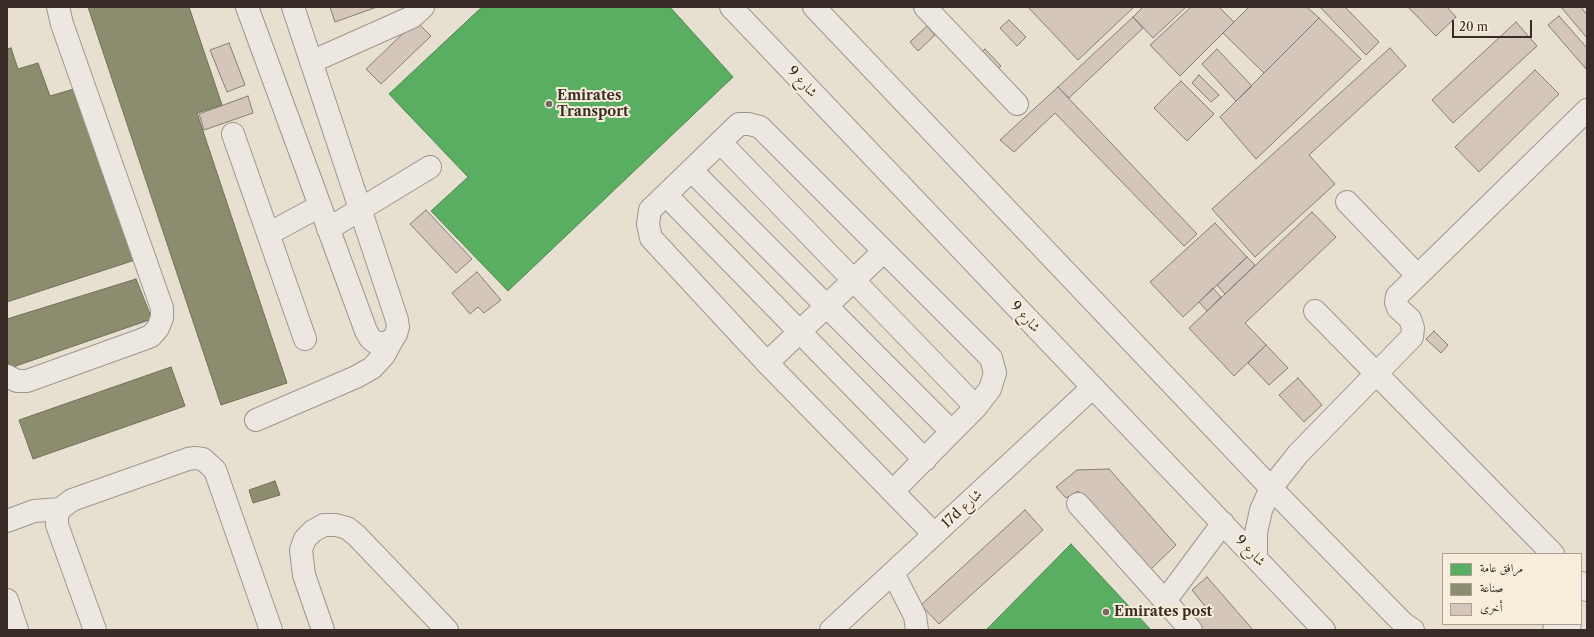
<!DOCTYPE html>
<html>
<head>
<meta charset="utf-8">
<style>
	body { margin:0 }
	#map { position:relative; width:1594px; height:637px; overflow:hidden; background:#e7e0d1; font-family:"Libre Caslon Text",Amiri,serif }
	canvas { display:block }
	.frame { position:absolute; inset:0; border:8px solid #392b25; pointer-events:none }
	.legend { position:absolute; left:1442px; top:553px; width:140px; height:72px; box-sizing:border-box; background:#f6eddb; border:1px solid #aa9f92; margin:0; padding:5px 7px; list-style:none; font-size:12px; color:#392b25 }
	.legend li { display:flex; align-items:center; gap:8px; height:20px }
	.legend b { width:20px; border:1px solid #aa9f92 }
	.scale { position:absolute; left:1452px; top:20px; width:80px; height:18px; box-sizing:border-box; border:2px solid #392b25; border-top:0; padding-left:5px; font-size:12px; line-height:14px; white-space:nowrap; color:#392b25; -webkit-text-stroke:3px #f6eddb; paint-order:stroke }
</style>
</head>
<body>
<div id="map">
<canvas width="1594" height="637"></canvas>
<div class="frame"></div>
<ul class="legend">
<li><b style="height:11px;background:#5aae61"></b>مرافق عامة</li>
<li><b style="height:11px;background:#8c8c6e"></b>صناعة</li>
<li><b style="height:11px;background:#d4c6ba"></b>أخرى</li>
</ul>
<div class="scale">20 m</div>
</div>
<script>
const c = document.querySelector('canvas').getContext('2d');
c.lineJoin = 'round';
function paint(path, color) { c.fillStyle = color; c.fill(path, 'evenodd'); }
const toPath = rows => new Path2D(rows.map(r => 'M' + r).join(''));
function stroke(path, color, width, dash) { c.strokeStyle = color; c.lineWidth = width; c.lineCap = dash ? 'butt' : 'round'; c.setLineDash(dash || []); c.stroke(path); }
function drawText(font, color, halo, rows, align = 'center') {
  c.font = font + ' "Libre Caslon Text",Amiri,serif'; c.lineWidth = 4; c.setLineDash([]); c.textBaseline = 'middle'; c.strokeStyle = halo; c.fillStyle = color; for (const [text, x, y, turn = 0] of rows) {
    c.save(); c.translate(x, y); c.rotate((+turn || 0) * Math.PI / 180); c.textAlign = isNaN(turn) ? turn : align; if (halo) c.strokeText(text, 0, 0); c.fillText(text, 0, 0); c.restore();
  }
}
const public = toPath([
	[482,7,670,7,733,77,508,291,431,211,468,177,389,94,482,7],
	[1071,544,1151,630,986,630,1071,544]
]);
paint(public, '#5aae61');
stroke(public, '#50874f', 1);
const industry = toPath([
	[88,7,189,7,222,105,197,113,287,383,221,405,88,7],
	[11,48,18,69,38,63,50,96,77,88,135,260,7,302,7,49,11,48],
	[136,279,152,319,10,368,7,357,7,319,136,279],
	[171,367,185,406,33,459,19,420,171,367],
	[275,481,280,495,253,503,249,490,275,481]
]);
paint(industry, '#8c8c6e');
stroke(industry, '#736f58', 1);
const building = toPath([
	[330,7,377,7,335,22,330,7],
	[1028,7,1134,7,1078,60,1028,7],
	[1143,7,1186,7,1153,38,1133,17,1143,7],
	[1191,7,1219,7,1234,22,1180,76,1150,45,1191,7],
	[1249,7,1307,7,1319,18,1264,73,1223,33,1249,7],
	[1320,7,1345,7,1379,42,1366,55,1320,7],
	[1408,7,1447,7,1456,17,1436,36,1408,7],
	[1561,7,1581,7,1587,15,1587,38,1561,7],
	[1559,16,1587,48,1586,69,1548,25,1559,16],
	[1133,17,1143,28,1069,98,1058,87,1133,17],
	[1319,18,1361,59,1256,159,1220,117,1319,18],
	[1009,20,1026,37,1017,46,1000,28,1009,20],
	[416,21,431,36,381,84,366,69,416,21],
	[1516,22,1537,46,1453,123,1432,100,1516,22],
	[927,26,935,35,918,51,910,42,927,26],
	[229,43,245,85,227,92,210,50,229,43],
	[1390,48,1406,66,1309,155,1335,184,1255,257,1212,209,1390,48],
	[985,49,1001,66,992,75,976,58,985,49],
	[1217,49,1252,86,1236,101,1202,64,1217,49],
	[1535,70,1559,94,1479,172,1455,147,1535,70],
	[1199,75,1219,95,1211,102,1192,83,1199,75],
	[1181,81,1214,114,1187,141,1154,108,1181,81],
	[1058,87,1197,234,1184,246,1055,113,1014,152,1000,140,1058,87],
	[248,96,253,113,204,130,199,114,248,96],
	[426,210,472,259,456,273,410,224,426,210],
	[1312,212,1336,237,1245,323,1266,345,1234,376,1189,328,1312,212],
	[1215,223,1247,257,1183,317,1150,282,1215,223],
	[1247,257,1255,265,1225,294,1217,285,1247,257],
	[477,272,501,300,484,313,478,307,470,314,452,293,477,272],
	[1213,288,1221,297,1207,311,1199,302,1213,288],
	[1434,331,1448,345,1441,353,1426,339,1434,331],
	[1266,345,1288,368,1269,385,1248,363,1266,345],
	[1298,378,1322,405,1304,422,1279,395,1298,378],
	[1109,469,1176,545,1151,569,1078,491,1066,498,1056,487,1077,470,1109,469],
	[1025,510,1043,530,939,624,921,605,1025,510],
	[1207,577,1253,630,1197,630,1189,620,1205,606,1192,590,1207,577]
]);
paint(building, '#d4c6ba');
stroke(building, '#847e76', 1);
const minor = toPath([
	[247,7,366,331,370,338,376,343,384,343,392,340,396,334,398,327,397,320,293,7],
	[731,7,1324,630],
	[814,7,1271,488,1392,612,1404,624,1413,630],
	[925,7,1017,104],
	[311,62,412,17,423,7],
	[233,134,305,339],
	[720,142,976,407],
	[691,170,951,431],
	[666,195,925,460],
	[1347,202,1417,275],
	[328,229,430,167],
	[268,234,320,206],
	[1315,311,1553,554],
	[767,363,884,251],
	[7,376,17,381,27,381,141,340,151,336,158,328,162,318,162,308,62,24,58,7],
	[256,420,356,377,372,368,384,355,392,340],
	[893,491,976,407,990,389,995,373,991,358,760,127,749,124,739,124,650,210,648,224,651,238,767,363,934,534],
	[1078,504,1191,630],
	[7,521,34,511,60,509],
	[1256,557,1256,533,1261,510,1271,488,1298,454,1412,337,1413,328,1410,319,1398,308,1396,302,1397,296,1587,110],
	[893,573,915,616,917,630],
	[1581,583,1587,590],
	[7,600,17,630],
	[1165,601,1223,523],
	[95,630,57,525,57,516,60,509,72,500,188,459,195,458,203,459,215,470,271,630],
	[323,630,304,575,301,550,305,539,313,531,324,525,336,525,347,528,356,535,447,630],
	[831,630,1092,388],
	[1554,630,1570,624]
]);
stroke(minor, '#9c968d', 24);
stroke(minor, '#ece8e1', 22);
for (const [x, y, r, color] of [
	[549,104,4,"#766a61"],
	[1106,612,4,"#766a61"]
]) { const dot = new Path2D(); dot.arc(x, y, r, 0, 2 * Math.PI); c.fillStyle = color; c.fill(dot); stroke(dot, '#f6eddb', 1.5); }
drawText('14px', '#392b25', '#f6eddb', [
	["شارع 9",802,82,47],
	["شارع 9",1025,317,47],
	["17d شارع",962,509,-43],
	["شارع 9",1250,551,46]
]);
drawText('bold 14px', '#392b25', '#f6eddb', [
	["Emirates",557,96],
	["Transport",557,112],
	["Emirates post",1114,612]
], 'left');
</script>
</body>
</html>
